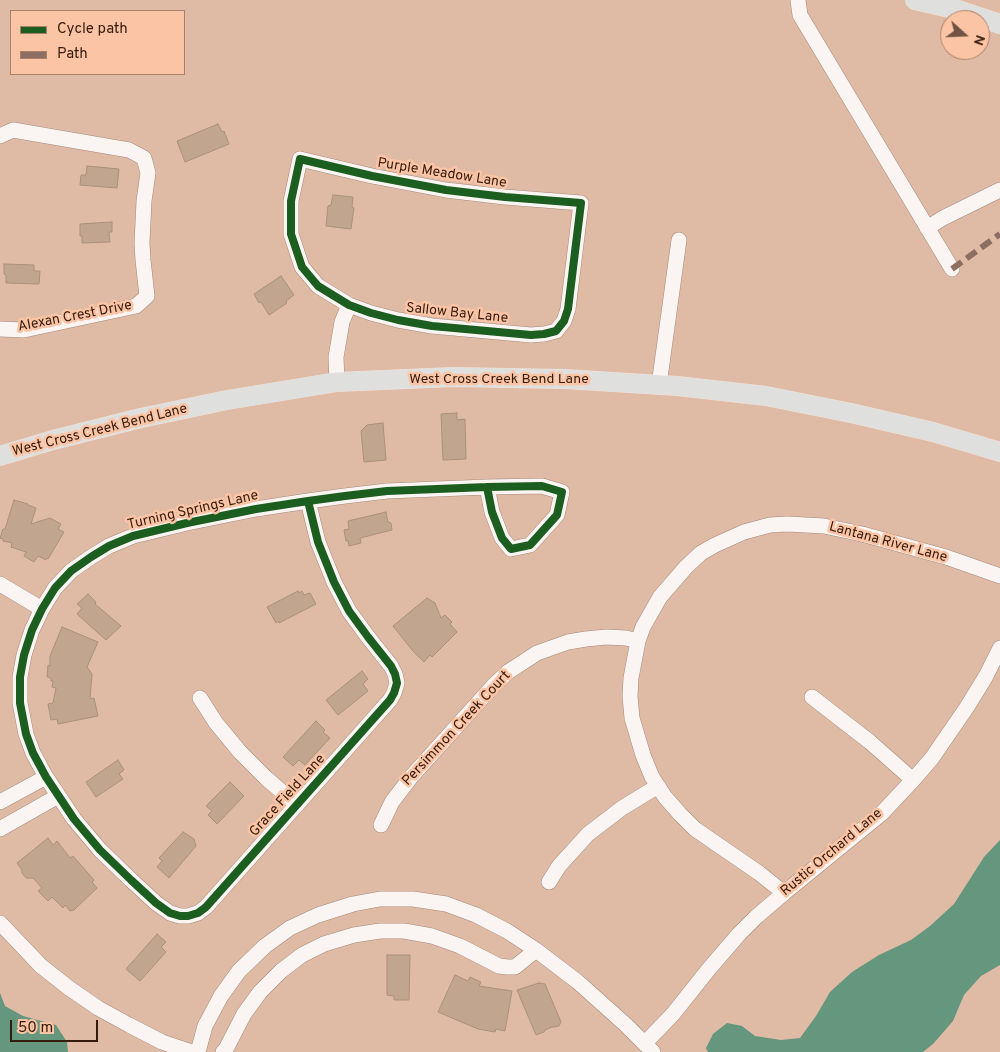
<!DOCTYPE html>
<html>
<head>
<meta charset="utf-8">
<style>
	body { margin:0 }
	#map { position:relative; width:1000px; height:1052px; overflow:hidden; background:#dfbaa5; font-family:Overpass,sans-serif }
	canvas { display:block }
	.legend { position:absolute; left:10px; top:10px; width:175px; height:65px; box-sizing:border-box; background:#fbc4a5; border:1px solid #ab8068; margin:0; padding:6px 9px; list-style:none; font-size:15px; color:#341b0c }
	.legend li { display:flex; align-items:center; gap:10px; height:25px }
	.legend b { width:25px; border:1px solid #ab8068 }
	.north { position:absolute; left:940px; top:10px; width:50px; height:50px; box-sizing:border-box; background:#fbc4a5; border:1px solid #ab8068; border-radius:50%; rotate:110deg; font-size:14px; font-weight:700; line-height:20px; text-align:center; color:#341b0c }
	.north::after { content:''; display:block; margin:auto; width:18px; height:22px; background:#705342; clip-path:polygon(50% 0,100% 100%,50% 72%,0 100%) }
	.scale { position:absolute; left:10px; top:1020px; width:88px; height:22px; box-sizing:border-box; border:2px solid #341b0c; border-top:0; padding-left:6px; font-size:15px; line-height:18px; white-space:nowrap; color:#341b0c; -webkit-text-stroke:4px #fbc4a5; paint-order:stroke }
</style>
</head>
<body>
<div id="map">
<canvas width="1000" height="1052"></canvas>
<ul class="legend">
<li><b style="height:6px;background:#1b5e20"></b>Cycle path</li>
<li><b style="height:6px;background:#8d6e63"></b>Path</li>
</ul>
<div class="north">N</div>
<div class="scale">50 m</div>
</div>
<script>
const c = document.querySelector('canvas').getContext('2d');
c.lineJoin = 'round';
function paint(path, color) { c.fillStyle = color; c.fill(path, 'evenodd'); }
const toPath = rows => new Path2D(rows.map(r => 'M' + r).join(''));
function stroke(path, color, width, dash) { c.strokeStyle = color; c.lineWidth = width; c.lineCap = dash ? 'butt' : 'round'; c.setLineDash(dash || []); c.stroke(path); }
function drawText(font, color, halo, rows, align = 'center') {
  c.font = font + ' Overpass,sans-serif'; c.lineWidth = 5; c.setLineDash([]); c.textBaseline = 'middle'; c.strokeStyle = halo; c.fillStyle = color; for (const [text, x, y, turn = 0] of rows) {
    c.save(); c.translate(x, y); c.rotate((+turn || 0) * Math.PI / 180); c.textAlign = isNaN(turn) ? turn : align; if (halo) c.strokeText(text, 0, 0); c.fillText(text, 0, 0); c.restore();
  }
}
paint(toPath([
	[1000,840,1000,965,981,976,964,995,953,1021,933,1044,923,1052,708,1052,706,1048,713,1034,727,1023,742,1026,755,1036,781,1040,800,1038,816,1016,830,992,852,972,879,955,911,940,930,926,954,904,984,857],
	[0,993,5,1006,23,1016,56,1025,67,1042,68,1052,0,1052]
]), '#65967e');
const building = toPath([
	[218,124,222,132,224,131,229,144,185,162,177,141,218,124],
	[87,166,119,169,117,188,80,185,81,175,86,175,87,166],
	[333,195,353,197,352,207,354,208,351,229,326,226,328,206,331,205,333,195],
	[112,222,112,232,109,232,110,242,82,243,82,236,80,236,80,224,112,222],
	[4,264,34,265,34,271,40,271,39,284,6,283,6,275,4,274,4,264],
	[281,276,294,295,286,301,287,303,269,315,261,302,259,303,254,294,281,276],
	[457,413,457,420,465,419,466,459,443,460,441,414,457,413],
	[383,423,386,460,364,462,361,431,367,425,383,423],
	[14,500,28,504,28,505,36,508,31,524,50,518,61,524,58,529,64,532,48,559,47,558,46,560,38,556,34,562,24,556,26,552,11,547,12,543,3,541,3,539,0,538,3,529,5,529,14,500],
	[386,512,388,522,391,523,392,530,360,538,361,543,349,546,348,541,346,541,344,530,349,529,348,521,386,512],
	[298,591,299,593,302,591,304,595,310,593,316,604,279,623,278,621,276,623,267,607,298,591],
	[88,594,96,602,95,604,121,626,106,640,77,614,82,608,77,604,88,594],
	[427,598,435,603,441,618,445,615,452,622,450,624,457,632,432,657,430,655,424,662,412,650,393,626,427,598],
	[62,627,98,642,87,667,92,674,90,699,94,698,98,716,58,724,57,719,51,720,48,704,53,703,56,688,52,687,53,681,51,681,51,678,47,677,48,665,50,666,50,656,62,627],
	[362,671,368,679,363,684,368,691,338,715,326,700,362,671],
	[316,721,325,730,323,732,330,738,305,765,299,760,293,766,283,757,316,721],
	[118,760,124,770,119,774,123,779,96,797,86,782,118,760],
	[230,782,244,796,217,824,208,815,212,811,206,806,230,782],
	[183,832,194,839,196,846,169,878,157,867,162,861,159,858,183,832],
	[48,838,53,845,57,841,70,858,73,856,94,880,92,882,97,888,74,910,70,911,65,905,63,908,52,897,48,901,38,891,42,888,33,878,26,878,22,873,22,870,17,863,48,838],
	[157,934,166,942,161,947,166,952,140,981,126,969,157,934],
	[387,955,410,955,409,1000,394,1000,394,996,387,995,387,955],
	[455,975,468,981,470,977,481,982,479,986,512,991,505,1031,496,1029,495,1032,478,1029,438,1012,455,975],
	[539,983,545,984,561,1022,559,1026,555,1027,552,1027,545,1030,544,1032,536,1035,517,990,539,983]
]);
paint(building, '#c2a58e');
stroke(building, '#aa907c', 1);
const minor = toPath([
	[798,0,800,15,952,269],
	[0,136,13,130,129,150,144,158,148,173,144,201,142,243,143,260,147,296,136,306,24,330,0,329],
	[300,159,372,176,446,190,505,197,581,203,568,309,564,321,556,331,544,334,531,335,432,326,398,320,371,313,349,305,318,286,302,267,291,234,291,201,300,159],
	[927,228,943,218,1000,190],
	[337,382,336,357,342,322,349,305],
	[659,385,679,240],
	[308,501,318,542,334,582,349,611,368,637,391,666,395,674,397,683,394,693,390,700,206,907,198,913,188,916,180,916,170,913,156,903,131,880,100,850,74,819,46,777,33,753,26,734,20,703,20,677,24,655,32,630,42,609,55,588,71,571,91,557,109,546,133,536,187,523,256,509,308,501,345,496,387,491,487,487,542,486,562,492,557,515,530,545,511,549,502,538,492,512,487,487],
	[0,584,42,609],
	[812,697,870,742,913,780],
	[200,698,216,723,240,752,266,778,297,805],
	[0,802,46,777],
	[381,825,392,802,411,777,494,685,508,672,537,653,568,642,586,639,606,637,626,638,638,641],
	[0,829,58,796],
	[549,882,559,866,588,834,622,808,658,786],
	[784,893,759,873,695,829,680,814,665,797,652,777,643,755,632,718,630,696,631,678,638,641,643,627,660,597,686,567,701,553,715,545,744,532,770,525,787,524,824,526,862,534,946,557,1000,576],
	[0,923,41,966,69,988,98,1008,129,1025,162,1042,192,1052],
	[645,1043,673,1014,708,970,739,934,756,917,784,893,881,814,913,780,932,758,967,707,986,676,1000,648],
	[198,1052,205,1026,221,996,239,971,265,946,290,928,318,915,353,904,380,899,413,899,446,904,476,915,507,931,536,950,578,982,626,1025,653,1052],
	[223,1052,226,1049,244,1014,260,992,281,971,302,955,324,944,354,935,380,931,404,931,432,936,460,946,499,966,507,967,515,967,536,950]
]);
const major = toPath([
	[915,0,958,10,1000,24],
	[0,456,53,440,141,418,227,400,337,382,453,377,565,379,677,386,766,396,851,413,933,432,1000,452]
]);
stroke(minor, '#a68979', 16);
stroke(major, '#f1e0d6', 20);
stroke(minor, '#faf5f2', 15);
stroke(major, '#dfdfde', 19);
stroke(toPath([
	[952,269,1000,234]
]), '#8d6e63', 6, [12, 6]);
stroke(toPath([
	[300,159,372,176,446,190,505,197,581,203,568,309,564,321,556,331,544,334,531,335,432,326,398,320,371,313,349,305,318,286,302,267,291,234,291,201,300,159],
	[308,501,318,542,334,582,349,611,368,637,391,666,395,674,397,683,394,693,390,700,206,907,198,913,188,916,180,916,170,913,156,903,131,880,100,850,74,819,46,777,33,753,26,734,20,703,20,677,24,655,32,630,42,609,55,588,71,571,91,557,109,546,133,536,187,523,256,509,308,501,345,496,387,491,487,487,542,486,562,492,557,515,530,545,511,549,502,538,492,512,487,487]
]), '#1b5e20', 8);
drawText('14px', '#341b0c', '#fbc4a5', [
	["Purple Meadow Lane",442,174,9],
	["Sallow Bay Lane",457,314,6],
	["Alexan Crest Drive",75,317,-11],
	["West Cross Creek Bend Lane",499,380],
	["West Cross Creek Bend Lane",100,431,-14],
	["Turning Springs Lane",193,511,-13],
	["Lantana River Lane",888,543,15],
	["Persimmon Creek Court",457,729,-47],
	["Grace Field Lane",288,796,-48],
	["Rustic Orchard Lane",832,853,-40]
]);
</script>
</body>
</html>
